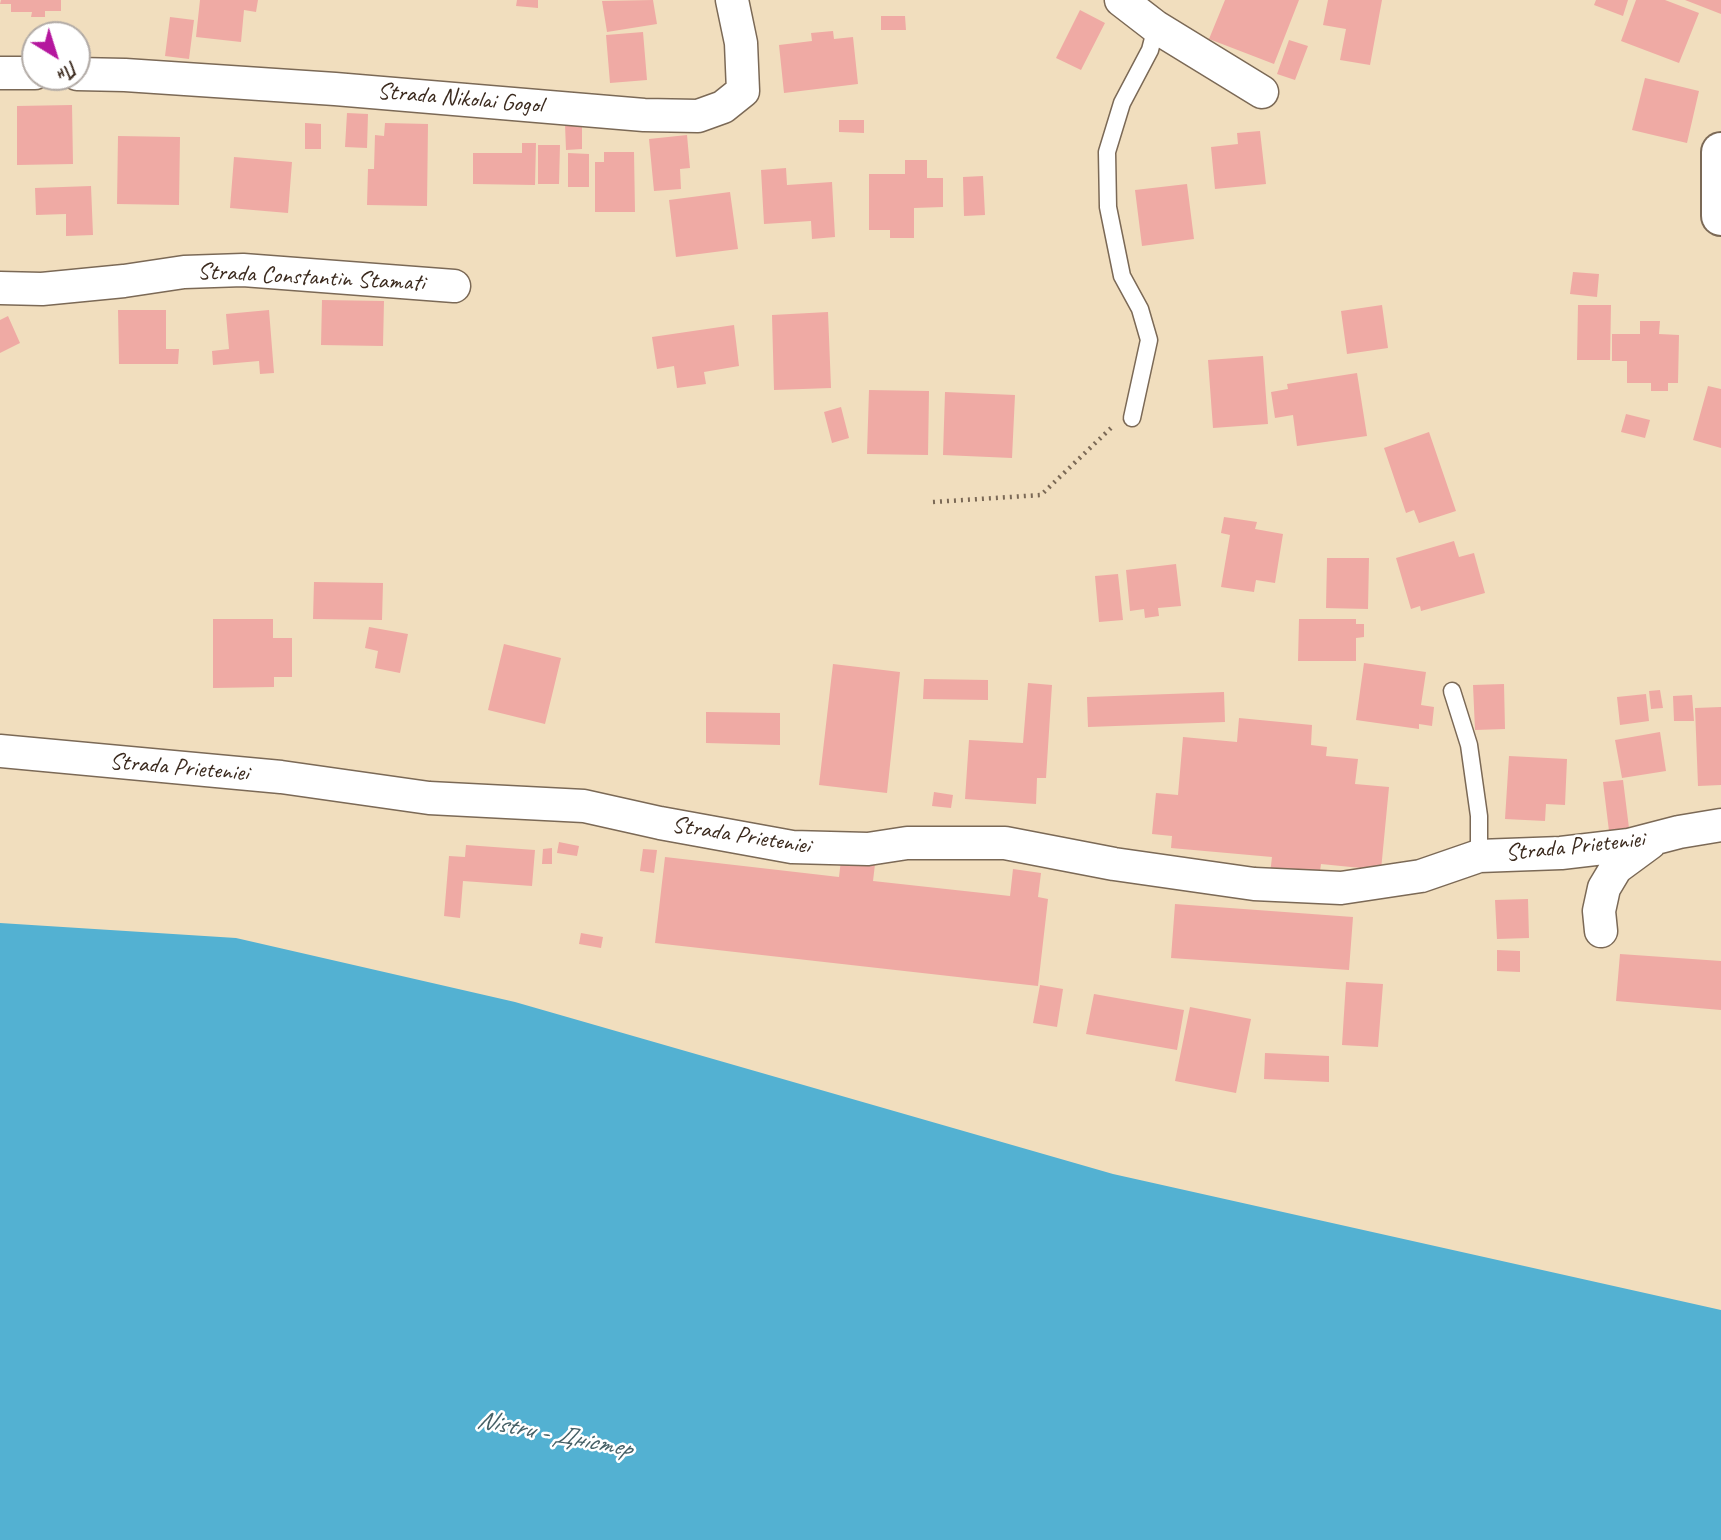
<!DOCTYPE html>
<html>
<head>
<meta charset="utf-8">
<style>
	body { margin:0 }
	#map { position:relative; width:1721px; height:1540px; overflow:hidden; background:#f1debe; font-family:Caveat,sans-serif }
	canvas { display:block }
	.north { position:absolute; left:21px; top:21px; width:70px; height:70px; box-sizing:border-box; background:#fff; border:2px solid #b1aaa5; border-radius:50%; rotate:142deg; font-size:19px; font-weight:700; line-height:28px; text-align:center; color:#3b2a1e }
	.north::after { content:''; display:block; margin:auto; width:24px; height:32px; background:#b5179e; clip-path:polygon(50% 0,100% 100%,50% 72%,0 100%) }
</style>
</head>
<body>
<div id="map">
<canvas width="1721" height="1540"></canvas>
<div class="north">Пн</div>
</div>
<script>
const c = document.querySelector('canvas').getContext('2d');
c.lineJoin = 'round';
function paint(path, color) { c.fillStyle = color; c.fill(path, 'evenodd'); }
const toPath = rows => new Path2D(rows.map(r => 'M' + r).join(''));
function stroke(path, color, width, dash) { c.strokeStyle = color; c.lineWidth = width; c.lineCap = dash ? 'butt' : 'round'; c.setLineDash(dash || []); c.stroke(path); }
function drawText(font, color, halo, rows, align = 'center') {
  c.font = font + ' Caveat,sans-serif'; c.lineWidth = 5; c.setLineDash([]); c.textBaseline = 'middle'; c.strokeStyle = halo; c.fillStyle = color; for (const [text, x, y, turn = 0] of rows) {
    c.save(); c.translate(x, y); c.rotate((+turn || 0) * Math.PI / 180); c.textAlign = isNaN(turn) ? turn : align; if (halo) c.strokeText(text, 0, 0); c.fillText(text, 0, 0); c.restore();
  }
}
paint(toPath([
	[0,923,236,938,515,1002,1113,1174,1721,1310,1721,1540,0,1540]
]), '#53b1d2');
paint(toPath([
	[1,0,61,0,61,11,45,11,45,17,31,17,32,12,11,12,11,4,0,4],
	[200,0,258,0,256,12,244,10,241,42,196,37],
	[517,0,538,0,538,8,516,6],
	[653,0,657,24,607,32,602,1],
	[1225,0,1299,0,1274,64,1209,39],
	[1328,0,1382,0,1370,65,1340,60,1346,29,1323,25],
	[1596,0,1628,0,1623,16,1594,5],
	[1636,0,1665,0,1699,13,1679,63,1621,41],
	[1685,0,1721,0,1721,14],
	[1080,10,1105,23,1081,70,1056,58],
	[881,16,905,16,906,30,881,30],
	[170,17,194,20,189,59,165,56],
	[833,31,834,39,853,37,858,84,784,93,779,45,812,41,811,33],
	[643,32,647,80,610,83,606,35],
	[1289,40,1308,46,1295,80,1277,74],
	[1645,78,1699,91,1687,143,1632,130],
	[72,105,73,164,17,165,17,106],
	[347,113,368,114,367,148,345,147],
	[839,120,864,120,864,133,839,132],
	[305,123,321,124,321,149,305,149],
	[385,123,428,124,427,206,367,205,368,169,374,169,375,135,384,136],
	[565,124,582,124,582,149,566,150],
	[1260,131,1266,184,1215,189,1211,147,1238,144,1237,133],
	[687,135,690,168,680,169,681,189,654,191,649,139],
	[118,136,180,137,179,205,117,204],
	[522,143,536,143,535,185,473,184,473,153,522,153],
	[538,145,560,145,559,184,538,184],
	[604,152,634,152,635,212,595,212,595,162,604,162],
	[568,153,589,154,589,187,568,187],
	[234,157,292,162,288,213,230,208],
	[905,160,927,160,927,178,943,178,943,207,914,208,914,238,890,238,890,230,869,230,869,174,905,174],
	[786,168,787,185,832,182,835,237,812,239,811,221,764,224,761,170],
	[983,176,985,215,964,216,963,177],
	[1187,184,1194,239,1142,246,1135,190],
	[91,186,93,235,66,236,66,214,36,215,35,188],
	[730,192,738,249,676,257,669,200],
	[1573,272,1599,274,1597,297,1570,294],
	[322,300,384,301,383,346,321,345],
	[1382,305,1388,348,1347,354,1341,311],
	[1578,305,1611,305,1610,360,1577,360],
	[118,310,166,310,166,349,179,349,178,364,119,364],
	[269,310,274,373,260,374,259,361,213,365,212,351,229,349,226,314],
	[828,312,831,388,774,390,772,315],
	[8,316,20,343,0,353,0,320],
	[1640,321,1660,321,1659,334,1679,335,1678,383,1668,383,1668,391,1651,391,1651,383,1627,383,1627,361,1612,361,1612,334,1640,334],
	[734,325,739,366,704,372,706,384,677,388,674,366,657,369,652,337],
	[1263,356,1268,424,1213,428,1208,360],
	[1357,373,1367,436,1297,446,1293,415,1275,418,1271,392,1288,389,1287,384],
	[1708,386,1721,389,1721,448,1693,440],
	[869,390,929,391,928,455,867,454],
	[945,392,1015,395,1012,458,943,455],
	[841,407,849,438,832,443,824,412],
	[1626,414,1650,420,1645,438,1621,432],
	[1429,432,1456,511,1419,523,1414,510,1406,513,1384,448],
	[1224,517,1257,522,1255,529,1283,534,1275,583,1256,580,1254,592,1221,587,1230,535,1221,533],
	[1454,541,1459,557,1474,553,1485,593,1421,611,1420,606,1411,609,1396,558],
	[1327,558,1369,558,1368,609,1326,608],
	[1176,564,1181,606,1158,608,1159,616,1145,618,1144,609,1130,611,1126,570],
	[1118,574,1123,620,1099,622,1095,576],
	[314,582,383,583,382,620,313,619],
	[213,619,273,619,273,638,292,638,292,677,274,677,274,687,213,688],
	[1299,619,1356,619,1356,624,1364,624,1364,637,1356,638,1356,661,1298,661],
	[369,627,408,634,400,673,375,668,378,651,365,648],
	[504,644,561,658,545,724,488,710],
	[1364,663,1426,672,1421,705,1434,707,1432,726,1419,724,1419,729,1356,720],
	[833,664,900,672,887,793,819,785],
	[924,679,988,680,988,700,923,699],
	[1028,683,1052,685,1046,778,1037,778,1036,804,965,799,969,740,1023,743],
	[1504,684,1505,729,1475,730,1473,685],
	[1660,690,1663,708,1651,709,1649,691],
	[1224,692,1225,722,1088,727,1087,697],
	[1646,694,1649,721,1620,725,1617,697],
	[1692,695,1694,721,1674,721,1673,696],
	[1721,707,1721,785,1698,786,1695,708],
	[706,712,780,713,780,745,706,743],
	[1239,718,1312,725,1311,745,1327,747,1326,756,1358,759,1355,784,1389,787,1381,870,1321,864,1319,879,1270,874,1272,857,1171,848,1172,836,1152,834,1156,793,1178,795,1183,737,1237,742],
	[1660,732,1666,771,1622,778,1615,740],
	[1509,756,1567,759,1565,805,1546,804,1545,821,1505,819],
	[1623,780,1629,828,1609,831,1603,782],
	[934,792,953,795,951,808,932,806],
	[559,842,579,846,577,856,557,853],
	[466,845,535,850,532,886,463,881,460,918,444,916,449,856,465,857],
	[552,848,552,864,542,864,543,849],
	[643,849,657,850,654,873,640,871],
	[665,857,839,877,841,860,875,864,873,881,1010,896,1013,869,1041,873,1038,897,1048,899,1038,986,655,943],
	[1528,899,1529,938,1497,939,1495,900],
	[1175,904,1353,917,1349,970,1171,958],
	[581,933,603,937,601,948,579,944],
	[1497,950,1520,951,1520,972,1497,971],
	[1620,954,1721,961,1721,1010,1616,1001],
	[1346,982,1383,984,1378,1047,1342,1045],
	[1040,985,1063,989,1057,1027,1033,1023],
	[1094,994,1184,1010,1177,1050,1086,1034],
	[1190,1007,1251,1019,1236,1093,1175,1081],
	[1265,1053,1329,1056,1329,1082,1264,1079]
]), '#efaaa4');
const service = toPath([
	[1132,418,1149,340,1140,309,1122,276,1108,207,1107,152,1122,103,1150,50,1156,27],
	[1452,691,1469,745,1479,816,1479,856]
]);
const minor = toPath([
	[1121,0,1156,27,1262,92],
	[0,73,35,73],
	[77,74,125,75,335,89,644,115,698,116,723,107,743,91,741,43,732,0],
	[0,288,42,289,124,281,184,272,243,270,454,286],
	[0,751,281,777,429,798,584,806,660,823,792,847,868,849,907,843,1005,843,1114,864,1254,884,1341,888,1421,876,1479,856,1561,853,1629,845,1679,832,1721,825],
	[1601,931,1599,911,1604,888,1616,868,1650,843]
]);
const tertiary = toPath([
	[1721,152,1721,216]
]);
stroke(service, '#7b6956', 19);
stroke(minor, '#7b6956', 35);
stroke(tertiary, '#7b6956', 42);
stroke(toPath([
	[933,502,1041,495,1111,428]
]), '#7b6956', 4.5, [2, 5]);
stroke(service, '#fff', 16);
stroke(minor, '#fff', 32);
stroke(tertiary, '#fff', 38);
drawText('24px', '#3b2a1e', '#fff', [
	["Strada Nikolai Gogol",460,99,5],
	["Strada Constantin Stamati",311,278,3],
	["Strada Prieteniei",179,768,5],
	["Strada Prieteniei",741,836,9],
	["Strada Prieteniei",1575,847,-6]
]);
drawText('italic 26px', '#456066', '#fff', [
	["Nistru - Дністер",554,1435,11]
]);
</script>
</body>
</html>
